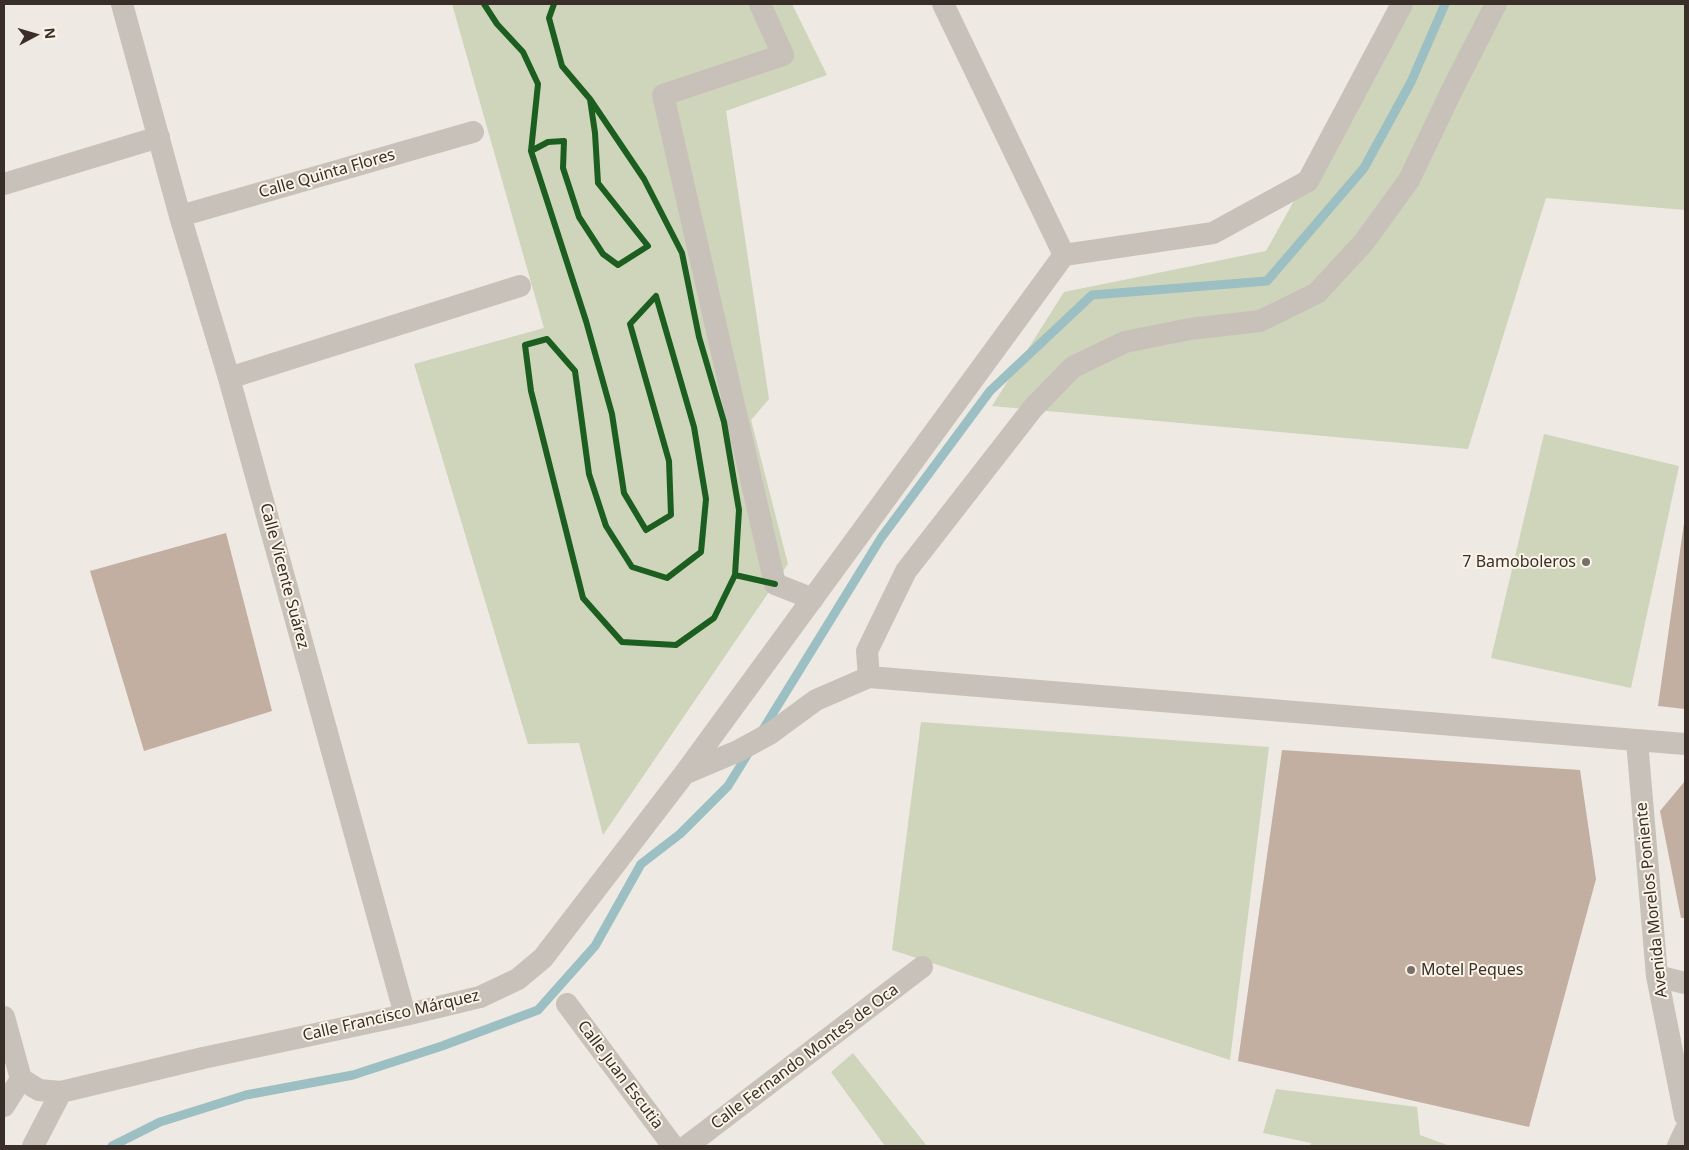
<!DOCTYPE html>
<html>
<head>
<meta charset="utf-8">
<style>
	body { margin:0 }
	#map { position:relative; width:1689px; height:1150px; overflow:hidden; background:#eee9e2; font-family:"Noto Sans",sans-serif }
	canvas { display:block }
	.frame { position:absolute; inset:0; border:5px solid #392e28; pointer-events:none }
	.north { position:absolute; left:10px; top:10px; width:50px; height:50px; -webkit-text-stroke:4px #fbf4e8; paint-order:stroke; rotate:84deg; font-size:14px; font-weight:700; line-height:20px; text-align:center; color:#392e28 }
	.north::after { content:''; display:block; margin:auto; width:18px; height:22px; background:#392e28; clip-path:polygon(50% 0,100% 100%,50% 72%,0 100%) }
</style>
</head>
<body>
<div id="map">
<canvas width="1689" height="1150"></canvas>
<div class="frame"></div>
<div class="north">N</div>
</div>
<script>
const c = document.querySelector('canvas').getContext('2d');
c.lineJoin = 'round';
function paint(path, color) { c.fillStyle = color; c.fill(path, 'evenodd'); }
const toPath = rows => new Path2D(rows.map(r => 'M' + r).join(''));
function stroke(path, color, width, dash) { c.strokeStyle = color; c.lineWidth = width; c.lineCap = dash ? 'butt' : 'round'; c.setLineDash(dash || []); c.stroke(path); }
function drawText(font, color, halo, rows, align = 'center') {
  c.font = font + ' "Noto Sans",sans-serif'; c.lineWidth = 4; c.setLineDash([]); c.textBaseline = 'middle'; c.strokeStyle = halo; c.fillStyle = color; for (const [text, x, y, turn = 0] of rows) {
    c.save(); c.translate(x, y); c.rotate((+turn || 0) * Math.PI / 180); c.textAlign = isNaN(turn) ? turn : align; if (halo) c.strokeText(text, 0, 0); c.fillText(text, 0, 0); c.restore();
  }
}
paint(toPath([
	[452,4,792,4,827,75,726,111,769,399,751,420,788,564,603,835,579,743,528,744,414,364,544,328],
	[1404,4,1685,4,1685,210,1546,198,1468,449,992,406,1064,292,1266,251],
	[1544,434,1679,466,1631,688,1491,658],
	[921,722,1269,747,1230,1060,892,950],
	[853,1053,927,1146,885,1146,831,1072],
	[1276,1089,1417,1107,1420,1135,1450,1146,1310,1146,1311,1143,1263,1133]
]), '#ced5ba');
stroke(toPath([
	[762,731,881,538,990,391,1092,295,1267,281,1364,168,1411,82,1445,4],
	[112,1146,160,1122,246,1095,353,1075,442,1046,538,1010,595,946,641,864,680,834,728,786,749,752]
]), '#9bbfc2', 9);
paint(toPath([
	[1684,523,1685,523,1685,709,1658,706],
	[226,533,272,711,144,751,90,571],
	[1282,750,1580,770,1596,879,1529,1127,1238,1061],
	[1685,781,1685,918,1681,918,1660,811]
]), '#c3aea2');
stroke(toPath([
	[122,4,180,216,229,378,405,1015],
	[760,4,783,55,663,95,775,584,813,599],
	[943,4,1064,255],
	[4,184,159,137],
	[180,216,473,132],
	[229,378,520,286],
	[869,677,867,651,906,571,1033,408,1073,367,1125,342,1190,329,1260,321,1317,293,1364,242,1409,180,1453,88,1496,4],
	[1637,741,1657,976,1685,1116],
	[686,773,738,751,771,733,816,700,869,677,1685,744],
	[1657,976,1685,983],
	[567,1004,673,1146],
	[4,1017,21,1079,39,1090,61,1092,203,1058,405,1015,480,997,518,979,543,958,685,773,1064,255,1213,233,1308,181,1402,4],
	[4,1106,21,1079],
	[33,1146,61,1092],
	[687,1146,922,967],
	[1678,1146,1685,1131]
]), '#c8c1ba', 22);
stroke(toPath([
	[484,4,497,24,523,52,538,84,531,151,586,321,612,414,624,493,646,530,671,515,669,461,630,324,656,296,694,427,706,499,701,552,667,578,632,567,606,526,589,474,575,371,547,339,525,345,531,391,583,598,622,642,676,645,714,618,735,575,775,584],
	[590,99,644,179,682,253,699,337,724,422,739,510,735,575],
	[531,151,548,142,564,141,563,168,579,217,603,254,618,265,648,246,598,183,595,133,590,99,562,66,549,18,554,4]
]), '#1b5e20', 6);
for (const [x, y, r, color] of [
	[1586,562,5,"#786f69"],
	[1411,970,5,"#786f69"]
]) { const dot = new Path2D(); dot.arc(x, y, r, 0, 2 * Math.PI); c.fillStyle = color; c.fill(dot); stroke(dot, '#fbf4e8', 2); }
drawText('16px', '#392e28', '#fbf4e8', [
	["Calle Quinta Flores",327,174,-16],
	["Calle Vicente Suárez",284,576,75],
	["Avenida Morelos Poniente",1652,900,-96],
	["Calle Francisco Márquez",391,1016,-13],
	["Calle Fernando Montes de Oca",805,1057,-37],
	["Calle Juan Escutia",620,1075,53]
]);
drawText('16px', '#392e28', '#fbf4e8', [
	["7 Bamoboleros",1576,562],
	["Motel Peques",1421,970,"left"]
], 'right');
</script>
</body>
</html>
